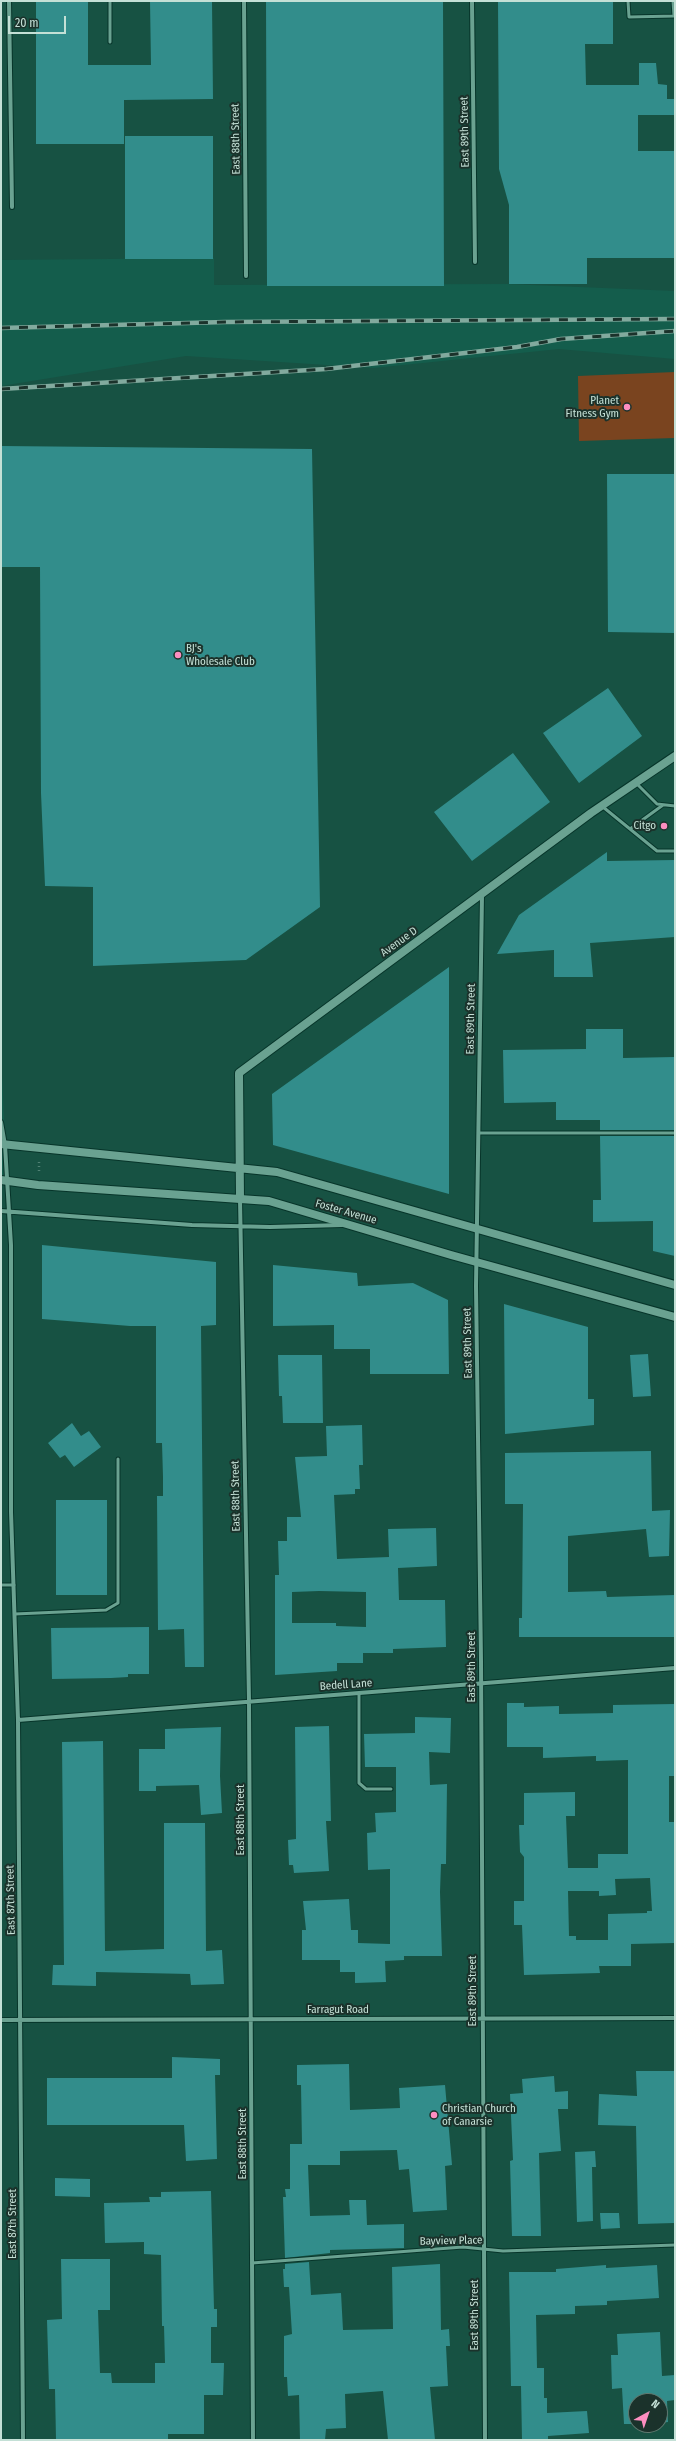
<!DOCTYPE html>
<html>
<head>
<meta charset="utf-8">
<style>
	body { margin:0 }
	#map { position:relative; width:676px; height:2441px; overflow:hidden; background:#175243; font-family:"Fira Sans Condensed",sans-serif }
	canvas { display:block }
	.frame { position:absolute; inset:0; border:2px solid #c4e0d6; pointer-events:none }
	.north { position:absolute; left:628px; top:2393px; width:40px; height:40px; box-sizing:border-box; background:#1b322b; border:1px solid #5f786f; border-radius:50%; rotate:40deg; font-size:11px; font-weight:700; line-height:16px; text-align:center; color:#c4e0d6 }
	.north::after { content:''; display:block; margin:auto; width:14px; height:18px; background:#fd8ec0; clip-path:polygon(50% 0,100% 100%,50% 72%,0 100%) }
	.scale { position:absolute; left:8px; top:16px; width:58px; height:18px; box-sizing:border-box; border:2px solid #c4e0d6; border-top:0; padding-left:5px; font-size:12px; line-height:14px; white-space:nowrap; color:#c4e0d6; -webkit-text-stroke:3px #1b322b; paint-order:stroke }
</style>
</head>
<body>
<div id="map">
<canvas width="676" height="2441"></canvas>
<div class="frame"></div>
<div class="north">N</div>
<div class="scale">20 m</div>
</div>
<script>
const c = document.querySelector('canvas').getContext('2d');
c.lineJoin = 'round';
function paint(path, color) { c.fillStyle = color; c.fill(path, 'evenodd'); }
const toPath = rows => new Path2D(rows.map(r => 'M' + r).join(''));
function stroke(path, color, width, dash) { c.strokeStyle = color; c.lineWidth = width; c.lineCap = dash ? 'butt' : 'round'; c.setLineDash(dash || []); c.stroke(path); }
function drawText(font, color, halo, rows, align = 'center') {
  c.font = font + ' "Fira Sans Condensed",sans-serif'; c.lineWidth = 4; c.setLineDash([]); c.textBaseline = 'middle'; c.strokeStyle = halo; c.fillStyle = color; for (const [text, x, y, turn = 0] of rows) {
    c.save(); c.translate(x, y); c.rotate((+turn || 0) * Math.PI / 180); c.textAlign = isNaN(turn) ? turn : align; if (halo) c.strokeText(text, 0, 0); c.fillText(text, 0, 0); c.restore();
  }
}
paint(toPath([
	[214,258,214,285,507,284,675,291,675,359,559,349,374,368,186,356,1,386,1,260],
	[1,1054,7,1179,1,1180]
]), '#145d4c');
paint(toPath([
	[675,372,675,438,579,441,578,376]
]), '#7a441f');
paint(toPath([
	[36,1,88,1,88,65,151,65,150,1,212,1,213,99,124,100,124,144,36,144],
	[266,1,443,1,444,286,267,286],
	[498,1,613,1,613,44,585,44,586,85,639,85,639,63,656,63,658,84,667,85,667,99,675,99,675,115,638,115,638,151,675,151,675,258,587,258,587,284,509,284,509,205,499,169],
	[125,136,213,136,213,259,125,259],
	[1,446,312,449,320,907,246,960,93,966,93,887,45,886,41,793,40,567,1,567],
	[607,474,675,474,675,633,608,632],
	[608,688,642,736,579,783,543,733],
	[513,753,550,802,472,861,434,812],
	[607,852,607,861,675,860,675,937,590,943,593,977,554,977,554,950,497,954,519,915],
	[449,967,449,1194,273,1145,272,1094],
	[586,1029,623,1029,623,1058,675,1057,675,1130,600,1130,600,1120,556,1120,556,1102,504,1103,503,1050,586,1049],
	[600,1136,675,1136,675,1256,653,1251,653,1221,593,1222,593,1200,601,1200],
	[42,1245,216,1262,216,1325,201,1326,204,1667,185,1667,184,1629,158,1630,157,1496,163,1496,163,1477,162,1443,156,1443,156,1326,130,1326,42,1319],
	[273,1265,357,1273,358,1286,413,1283,448,1300,449,1374,370,1374,370,1349,334,1349,334,1325,273,1326],
	[504,1304,588,1327,588,1399,594,1399,594,1425,505,1434],
	[648,1354,651,1396,633,1397,630,1355],
	[278,1355,322,1355,323,1423,283,1423,282,1396,279,1396],
	[72,1423,81,1436,89,1431,101,1447,74,1467,65,1455,60,1458,48,1443],
	[362,1425,363,1465,359,1465,360,1489,355,1489,355,1494,334,1495,337,1559,389,1557,388,1529,436,1528,437,1566,398,1568,399,1600,445,1600,446,1647,393,1649,393,1653,363,1653,363,1663,337,1663,337,1671,275,1675,275,1575,279,1575,278,1541,287,1541,287,1517,301,1517,295,1457,327,1456,326,1426],
	[319,1591,366,1592,366,1627,336,1626,336,1623,292,1623,292,1592],
	[651,1451,652,1511,670,1510,669,1556,649,1557,646,1529,568,1536,568,1592,606,1591,607,1597,675,1595,675,1637,519,1637,519,1618,522,1618,523,1504,505,1504,505,1453],
	[56,1500,107,1500,107,1595,56,1595],
	[149,1627,149,1674,128,1674,128,1677,111,1678,52,1679,51,1628],
	[507,1703,524,1703,524,1707,559,1706,559,1714,613,1713,613,1705,675,1704,675,1768,674,1776,669,1776,669,1822,675,1822,675,1943,631,1944,631,1966,599,1966,600,1973,524,1975,522,1925,514,1925,514,1901,524,1901,524,1857,520,1852,519,1825,524,1825,524,1793,575,1792,575,1816,566,1816,568,1868,598,1868,598,1854,628,1854,628,1760,596,1761,596,1756,543,1758,543,1747,507,1747],
	[650,1878,652,1911,647,1911,647,1913,608,1914,608,1940,576,1940,576,1936,569,1936,568,1891,599,1891,599,1896,616,1895,615,1879],
	[415,1717,451,1718,450,1753,429,1752,430,1785,447,1784,446,1864,441,1864,440,1892,442,1956,404,1956,404,1960,385,1961,386,1982,355,1983,355,1972,340,1972,340,1960,302,1960,302,1930,306,1930,303,1901,349,1899,351,1930,358,1930,358,1943,390,1944,390,1869,368,1870,367,1833,376,1832,375,1813,396,1812,396,1767,365,1767,364,1734,415,1733],
	[329,1726,331,1821,326,1821,329,1871,294,1873,293,1865,289,1865,288,1840,296,1839,295,1727],
	[221,1727,220,1776,222,1813,201,1815,199,1785,156,1786,156,1791,139,1791,139,1749,165,1749,165,1729],
	[103,1741,105,1951,164,1949,164,1823,205,1823,206,1951,222,1950,224,1984,191,1985,190,1974,96,1972,96,1986,52,1985,53,1965,64,1965,62,1742],
	[172,2057,220,2059,220,2075,215,2075,217,2159,186,2161,184,2125,47,2125,47,2078,172,2078],
	[349,2064,350,2110,400,2108,399,2088,445,2085,452,2165,445,2166,447,2210,413,2212,409,2169,399,2170,397,2150,340,2151,340,2165,308,2165,310,2216,350,2215,349,2200,366,2200,367,2225,404,2224,404,2248,330,2250,330,2253,285,2258,283,2197,286,2197,285,2189,290,2189,290,2144,302,2144,301,2085,297,2085,297,2065],
	[636,2071,675,2071,675,2223,638,2224,636,2126,598,2125,599,2094,637,2096],
	[554,2076,555,2092,568,2091,568,2109,558,2109,561,2151,539,2153,541,2236,512,2236,510,2161,513,2160,510,2094,523,2093,522,2079],
	[595,2151,596,2167,592,2167,593,2221,577,2222,575,2152],
	[55,2178,90,2179,90,2197,55,2196],
	[211,2191,214,2309,217,2309,217,2327,211,2327,211,2363,224,2363,223,2395,204,2395,204,2434,168,2434,168,2440,56,2440,55,2389,49,2389,47,2320,62,2319,61,2259,110,2259,110,2310,98,2310,100,2373,111,2373,112,2383,155,2383,155,2363,165,2363,164,2326,162,2326,161,2255,144,2254,144,2242,105,2243,104,2203,150,2202,149,2197,161,2197,161,2192],
	[600,2213,619,2213,620,2228,601,2229],
	[309,2262,311,2295,341,2293,343,2330,393,2329,392,2267,440,2264,441,2330,449,2329,450,2346,446,2346,448,2386,430,2387,435,2440,388,2440,383,2391,345,2394,346,2428,326,2429,325,2440,300,2440,299,2395,288,2396,287,2377,284,2377,284,2336,292,2334,289,2287,284,2287,283,2269,285,2269,285,2264],
	[606,2265,606,2268,657,2265,659,2298,607,2301,607,2305,575,2306,575,2314,536,2315,537,2368,544,2368,544,2398,547,2398,547,2413,587,2411,589,2433,548,2436,548,2440,522,2440,521,2386,511,2386,509,2272,556,2272,556,2269],
	[660,2332,662,2376,675,2375,675,2400,667,2401,668,2422,660,2423,660,2401,636,2401,636,2424,624,2424,622,2388,612,2389,611,2355,618,2355,617,2334]
]), '#328d8b');
const service = toPath([
	[110,1,110,42],
	[628,1,629,17,675,16],
	[673,1,674,16],
	[637,784,657,804,675,806],
	[603,807,657,851,675,851],
	[630,829,663,805],
	[479,1133,675,1133],
	[1,1585,14,1585],
	[15,1614,106,1610,118,1603,118,1459],
	[359,1693,359,1783,366,1789,391,1789],
	[252,2263,463,2247,503,2251,675,2245]
]);
const minor = toPath([
	[9,1,12,207],
	[244,1,246,276],
	[472,1,475,262],
	[482,895,476,1286,481,1661,485,2440],
	[1,1122,5,1145,11,1245,11,1512,18,1720,23,2440],
	[240,1199,249,1701,253,2440],
	[1,1211,192,1225,270,1227,342,1225],
	[18,1720,675,1668],
	[1,2020,675,2018]
]);
const secondary = toPath([
	[1,1144,277,1172,675,1285],
	[1,1180,38,1185,269,1201,451,1255,675,1317],
	[240,1199,239,1073,591,813,675,756]
]);
stroke(service, '#07352a', 5);
stroke(minor, '#07352a', 6);
stroke(secondary, '#07352a', 10);
stroke(toPath([
	[39,1171,39,1160]
]), '#508174', 2.5, [1, 3]);
stroke(service, '#6aa291', 3);
stroke(minor, '#6aa291', 4);
stroke(secondary, '#6aa291', 8);
const rail = toPath([
	[1,328,225,322,675,319],
	[1,389,326,369,517,347,561,339,675,331]
]);
stroke(rail, '#82aa9e', 4.5);
stroke(rail, '#1b322b', 3, [9]);
for (const [x, y, r, color] of [
	[627,407,4,"#fd8ec0"],
	[178,655,4,"#fd8ec0"],
	[664,826,4,"#fd8ec0"],
	[434,2115,4,"#fd8ec0"]
]) { const dot = new Path2D(); dot.arc(x, y, r, 0, 2 * Math.PI); c.fillStyle = color; c.fill(dot); stroke(dot, '#1b322b', 1.5); }
drawText('11px', '#c4e0d6', '#1b322b', [
	["East 89th Street",465,132,-91],
	["East 88th Street",236,139,-91],
	["Avenue D",399,942,-36],
	["East 89th Street",471,1019,-89],
	["Foster Avenue",346,1212,16],
	["East 89th Street",468,1343,-91],
	["East 88th Street",236,1496,-91],
	["East 89th Street",472,1667,-90],
	["Bedell Lane",346,1685,-4],
	["East 88th Street",241,1820,-90],
	["East 87th Street",11,1900,-91],
	["East 89th Street",473,1991,-90],
	["Farragut Road",338,2010],
	["East 88th Street",243,2144,-90],
	["East 87th Street",13,2224,-90],
	["Bayview Place",451,2241,-1],
	["East 89th Street",475,2315,-90]
]);
drawText('11px', '#c4e0d6', '#1b322b', [
	["Planet",619,401],
	["Fitness Gym",619,414],
	["BJ's",186,649,"left"],
	["Wholesale Club",186,662,"left"],
	["Citgo",656,826],
	["Christian Church",442,2109,"left"],
	["of Canarsie",442,2122,"left"]
], 'right');
</script>
</body>
</html>
